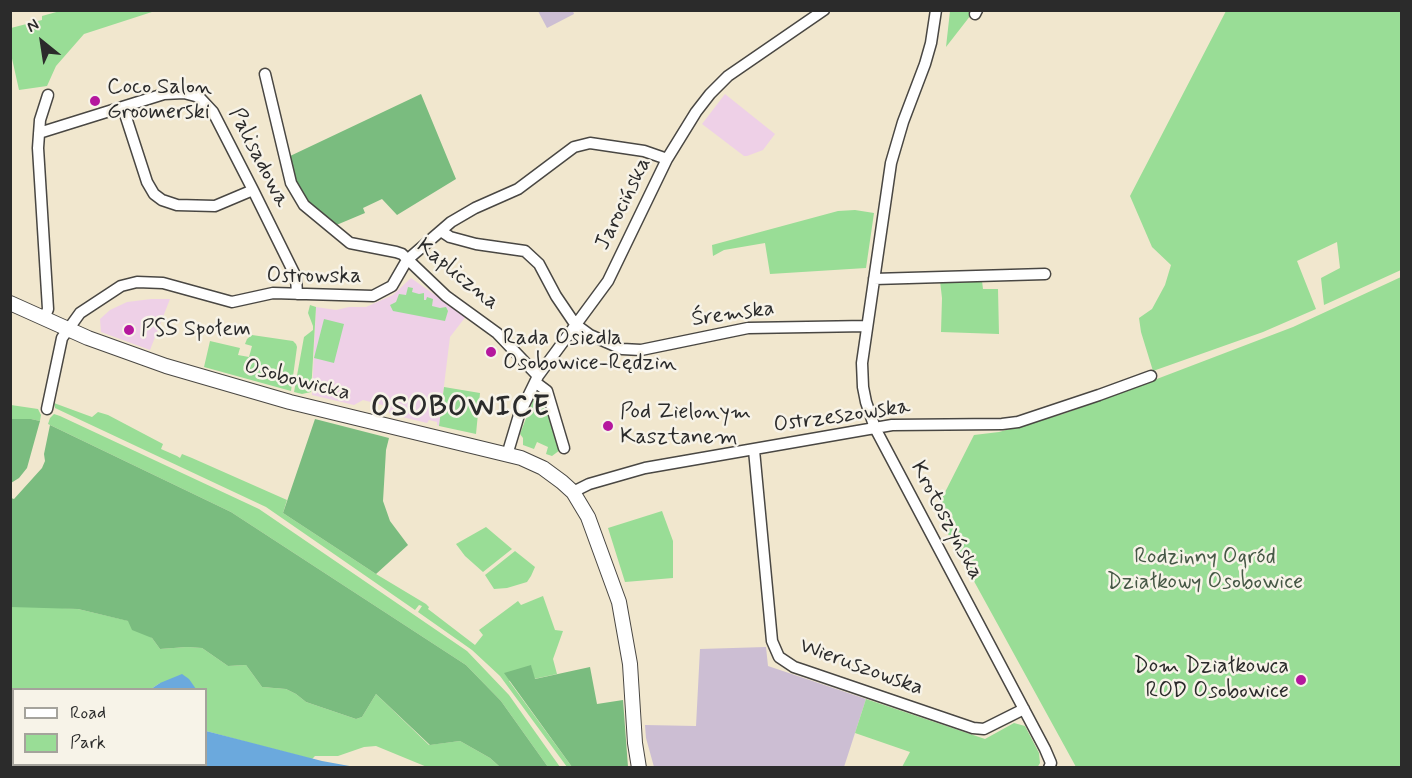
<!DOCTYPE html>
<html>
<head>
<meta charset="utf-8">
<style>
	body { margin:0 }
	#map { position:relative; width:1412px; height:778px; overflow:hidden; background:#f1e7ce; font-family:Mynerve,sans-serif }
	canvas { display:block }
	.frame { position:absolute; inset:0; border:12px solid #2b2b2b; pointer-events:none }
	.legend { position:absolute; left:12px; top:688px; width:195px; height:78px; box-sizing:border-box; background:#f7f3e8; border:2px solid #a5a39c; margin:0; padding:8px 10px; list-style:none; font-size:18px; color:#2b2b2b }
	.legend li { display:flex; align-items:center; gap:12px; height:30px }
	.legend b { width:30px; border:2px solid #a5a39c }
	.north { position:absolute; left:12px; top:12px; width:60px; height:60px; -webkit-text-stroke:4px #f7f3e8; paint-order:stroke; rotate:330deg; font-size:16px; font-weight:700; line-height:24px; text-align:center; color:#2b2b2b }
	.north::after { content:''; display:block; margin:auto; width:21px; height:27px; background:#2b2b2b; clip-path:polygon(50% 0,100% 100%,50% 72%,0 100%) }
</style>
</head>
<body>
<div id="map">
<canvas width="1412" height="778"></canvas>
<div class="frame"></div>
<ul class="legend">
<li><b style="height:8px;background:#fff"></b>Road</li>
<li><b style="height:16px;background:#99dd96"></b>Park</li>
</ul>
<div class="north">N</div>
</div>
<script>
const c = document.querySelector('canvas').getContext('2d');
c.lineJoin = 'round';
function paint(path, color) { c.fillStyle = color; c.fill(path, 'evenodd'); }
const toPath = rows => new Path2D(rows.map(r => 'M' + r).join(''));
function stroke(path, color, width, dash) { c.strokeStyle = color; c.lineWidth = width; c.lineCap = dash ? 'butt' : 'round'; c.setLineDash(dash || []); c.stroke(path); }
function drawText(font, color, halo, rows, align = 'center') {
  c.font = font + ' Mynerve,sans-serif'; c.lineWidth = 5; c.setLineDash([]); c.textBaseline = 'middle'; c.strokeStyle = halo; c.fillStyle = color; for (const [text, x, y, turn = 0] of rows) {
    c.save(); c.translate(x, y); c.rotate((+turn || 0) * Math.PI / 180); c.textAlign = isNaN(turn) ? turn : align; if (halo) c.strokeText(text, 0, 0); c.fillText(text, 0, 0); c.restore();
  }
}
paint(toPath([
	[725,94,775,134,763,150,747,156,744,156,702,124],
	[411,278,456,310,467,315,450,337,439,426,437,425,437,422,429,420,427,423,390,414,386,406,363,400,354,405,312,395,316,307,336,310,349,307,366,307,393,295],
	[151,299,170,299,150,350,101,332,100,319,110,310,127,302]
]), '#eed0e7');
paint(toPath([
	[538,11,573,11,574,14,547,28],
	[766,647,768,666,866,699,844,767,654,767,646,738,645,725,696,726,700,649]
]), '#ccbed3');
paint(toPath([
	[60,11,60,10,155,11,84,34,56,66,47,86,19,90,11,54,11,28,42,20,42,16],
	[950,11,974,11,946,47],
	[1226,11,1401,11,1401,270,1324,305,1321,278,1340,268,1337,242,1297,261,1316,309,1263,332,1153,371,1141,332,1139,318,1152,309,1165,285,1171,265,1152,247,1130,196],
	[855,210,874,213,866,268,770,274,765,243,724,250,713,256,712,245,838,211],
	[1401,277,1401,767,1076,767,947,532,938,506,974,435,999,432,1063,414,1107,398,1293,327],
	[940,281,982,281,983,289,998,289,999,334,941,332,942,298],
	[408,287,413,288,412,292,419,294,424,293,424,300,426,300,427,297,433,299,432,306,440,308,446,307,448,311,445,321,393,311,390,305,396,302,399,294,406,295],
	[310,305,316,307,311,392,302,394,294,392,304,337,313,330,313,326,308,313],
	[324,319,344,324,334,363,314,358],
	[252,335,293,341,296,344,297,347,291,391,204,367,210,341,240,348,238,355,249,357,252,346,245,344,247,339],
	[444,387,480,393,476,434,439,426],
	[541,391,544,393,560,450,552,456,546,454,548,447,537,442,534,449,523,445,523,438,520,434,535,395,540,393],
	[54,403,92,417,98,412,108,415,163,444,161,449,177,456,180,458,182,454,192,458,287,500,283,513,376,574,426,604,429,607,428,609,475,645,483,635,479,630,518,601,521,605,543,596,555,630,563,631,553,659,557,674,534,679,531,666,509,681,572,767,567,767,500,676,472,650,418,612,422,606,419,605,415,610,266,507,55,408],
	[11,405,38,409,41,415,40,421,31,419,11,419],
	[54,414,60,416,259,509,467,651,509,695,560,767,548,767,501,701,466,665,231,512,48,424,50,418],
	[662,511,673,541,673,578,625,582,608,528],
	[486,527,512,549,483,572,465,556,456,544],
	[515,551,535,567,531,576,527,582,507,588,494,589,485,575],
	[31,606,78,609,129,621,152,638,160,649,187,647,202,648,228,666,246,665,262,687,286,689,296,694,306,702,356,719,362,717,376,694,429,745,460,741,490,758,500,767,427,767,376,746,364,747,338,756,315,756,312,759,250,743,206,731,206,690,160,683,151,689,14,690,13,716,11,716,10,607],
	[866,699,985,739,1014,723,1025,726,1039,753,1040,763,1037,768,902,767,910,752,855,733]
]), '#99dd96');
paint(toPath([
	[421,94,456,179,397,215,382,199,363,208,365,213,334,226,313,208,295,186,288,157],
	[11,419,31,419,40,421,27,468,19,478,11,483],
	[315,419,389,438,386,450,383,501,390,521,408,545,376,574,283,513],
	[50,425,231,512,466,665,501,701,548,767,500,767,490,758,460,741,430,745,376,694,362,717,356,719,306,702,296,694,286,689,262,687,246,665,228,666,202,648,187,647,160,649,152,638,132,630,128,621,78,609,11,607,11,498,14,499,42,468,45,461,44,454],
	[531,665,535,679,590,667,597,704,623,700,628,767,572,767,504,673]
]), '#7abc7f');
paint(toPath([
	[182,674,189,679,196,689,151,689,160,683],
	[11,716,13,716,14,764,206,764,206,731,322,761,355,767,11,767]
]), '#6ba9dd');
const minor = toPath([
	[936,10,931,43,925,64,903,122,891,163,862,363,863,387,866,402,875,428,1045,749,1051,763,1049,768],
	[975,14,977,10],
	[265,74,291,183,304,205,350,243,396,252,402,254,446,296,497,333,538,376],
	[123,108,147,182,154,194,162,200,177,205,215,206,253,190],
	[39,133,164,94,184,93,199,97,213,112,253,190,296,277,297,294],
	[441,231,450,237,476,244,525,251,539,264,556,296,575,324,590,335,622,349,641,350,748,328,867,326],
	[874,279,1045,274],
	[44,319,48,309,38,148,40,120,48,95],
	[535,382,547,391,564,448],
	[47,409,62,338,80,313,121,286,137,282,163,283,232,302,273,293,373,296,392,286,407,260,451,222,475,208,518,189,574,147,590,143,644,151,667,159],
	[754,450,772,641,779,657,794,667,803,670,973,728,984,729,1024,709],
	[507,455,519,415,538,376,608,281,667,159,696,112,710,94,728,76,824,10],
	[573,492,589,484,645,468,892,425,1002,424,1018,422,1099,395,1151,376]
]);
const tertiary = toPath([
	[10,303,88,338,166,366,290,402,521,458,543,468,562,482,573,492,588,517,619,602,630,664,635,743,639,768]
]);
stroke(minor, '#494743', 13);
stroke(tertiary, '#494743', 16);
stroke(minor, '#fff', 10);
stroke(tertiary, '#fff', 14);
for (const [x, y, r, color] of [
	[95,101,6,"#b5179e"],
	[129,330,6,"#b5179e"],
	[491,352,6,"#b5179e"],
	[608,426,6,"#b5179e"],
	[1301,680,6,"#b5179e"]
]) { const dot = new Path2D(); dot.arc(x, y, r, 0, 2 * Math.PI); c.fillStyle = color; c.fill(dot); stroke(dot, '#f7f3e8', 2); }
drawText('22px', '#2b2b2b', '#f7f3e8', [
	["Coco Salon",107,88],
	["Groomerski",107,113],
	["PSS Społem",141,330],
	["Rada Osiedla",503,339],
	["Osobowice-Rędzin",503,364],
	["Pod Zielonym",620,413],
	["Kasztanem",620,438],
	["Dom Działkowca",1289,667,"right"],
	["ROD Osobowice",1289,692,"right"]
], 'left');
drawText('22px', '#2b2b2b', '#f7f3e8', [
	["Palisadowa",258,158,63],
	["Jarocińska",624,204,-64],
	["Kapliczna",457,275,39],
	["Ostrowska",314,277],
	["Śremska",733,315,-8],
	["Osobowicka",297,381,15],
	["Ostrzeszowska",842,417,-8],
	["Krotoszyńska",946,521,62],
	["Wieruszowska",861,668,20]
]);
drawText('22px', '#465846', '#f7f3e8', [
	["Rodzinny Ogród",1205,558],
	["Działkowy Osobowice",1205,583]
]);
c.letterSpacing = '1.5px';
drawText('bold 28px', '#2b2b2b', '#f7f3e8', [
	["OSOBOWICE",461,409]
]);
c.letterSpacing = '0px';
</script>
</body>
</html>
